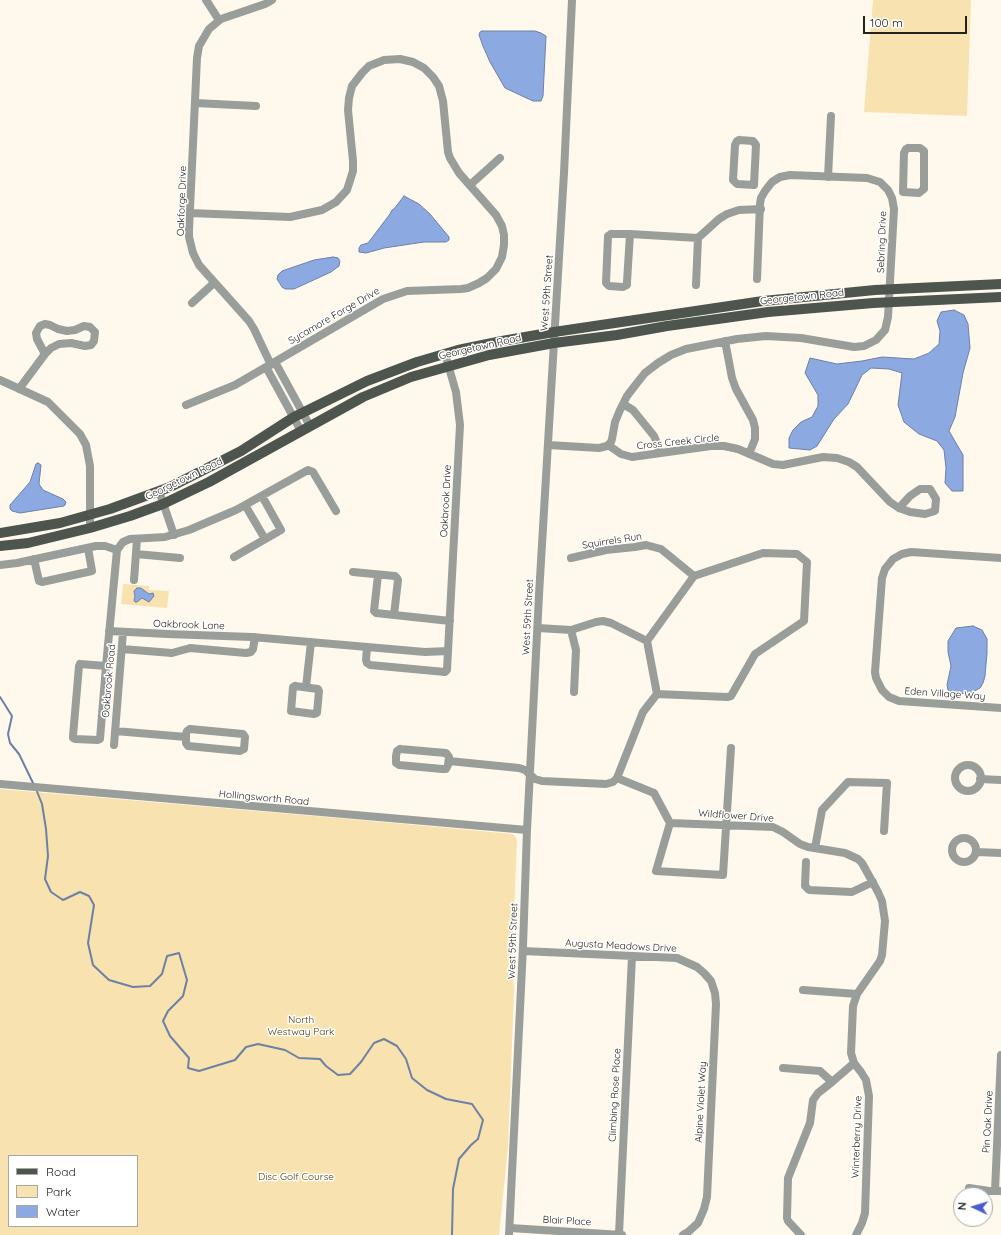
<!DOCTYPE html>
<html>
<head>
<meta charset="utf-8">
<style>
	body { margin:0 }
	#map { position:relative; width:1001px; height:1235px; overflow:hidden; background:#fff9ed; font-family:Quicksand,sans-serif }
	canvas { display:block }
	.legend { position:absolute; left:8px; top:1155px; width:130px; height:72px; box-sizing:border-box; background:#fff; border:1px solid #a7a7a5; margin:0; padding:5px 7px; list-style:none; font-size:12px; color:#24221d }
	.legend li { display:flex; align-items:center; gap:8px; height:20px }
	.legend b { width:20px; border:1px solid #a7a7a5 }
	.north { position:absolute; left:953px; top:1187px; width:40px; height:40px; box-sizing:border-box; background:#fff; border:1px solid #a7a7a5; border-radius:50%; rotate:274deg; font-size:11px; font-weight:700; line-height:16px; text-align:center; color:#24221d }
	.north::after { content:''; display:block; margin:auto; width:14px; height:18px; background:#4c5dd2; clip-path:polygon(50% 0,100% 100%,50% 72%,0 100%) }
	.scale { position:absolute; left:863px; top:16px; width:104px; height:18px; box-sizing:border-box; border:2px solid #24221d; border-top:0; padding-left:5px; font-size:12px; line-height:14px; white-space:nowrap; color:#24221d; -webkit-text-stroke:3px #fff; paint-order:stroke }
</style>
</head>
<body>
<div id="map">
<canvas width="1001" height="1235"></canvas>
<ul class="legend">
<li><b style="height:5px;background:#4d554e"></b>Road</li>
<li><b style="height:11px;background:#f8e2af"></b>Park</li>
<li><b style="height:11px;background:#8ca9e1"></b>Water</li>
</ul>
<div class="north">N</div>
<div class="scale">100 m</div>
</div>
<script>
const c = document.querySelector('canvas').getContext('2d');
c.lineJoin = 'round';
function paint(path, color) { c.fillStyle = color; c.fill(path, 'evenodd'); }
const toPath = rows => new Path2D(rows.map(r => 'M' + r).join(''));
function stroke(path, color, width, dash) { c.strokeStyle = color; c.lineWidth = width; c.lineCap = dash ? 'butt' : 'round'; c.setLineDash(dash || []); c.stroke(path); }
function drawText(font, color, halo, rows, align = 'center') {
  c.font = font + ' Quicksand,sans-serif'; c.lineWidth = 3; c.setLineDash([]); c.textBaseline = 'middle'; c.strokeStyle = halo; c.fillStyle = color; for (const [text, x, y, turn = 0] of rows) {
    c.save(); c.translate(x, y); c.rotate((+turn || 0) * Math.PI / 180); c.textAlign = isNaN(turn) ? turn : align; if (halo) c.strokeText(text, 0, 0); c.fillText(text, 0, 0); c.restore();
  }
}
paint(toPath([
	[873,0,971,0,967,116,864,112],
	[123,584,149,586,149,590,169,591,167,608,121,604],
	[0,789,349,819,513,834,517,839,512,959,514,990,508,1148,499,1235,0,1235],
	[9,1156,137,1156,137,1226,9,1226]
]), '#f8e2af');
const water = toPath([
	[482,31,535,31,541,33,546,36,543,96,541,101,533,101,505,88,490,62,483,46,479,35,480,32,482,31],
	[404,196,419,204,430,214,449,237,449,240,446,242,424,242,384,248,366,253,359,252,359,248,361,245,368,243,390,214,392,210,394,209,404,196],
	[333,257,338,258,340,261,339,266,331,272,294,289,285,289,282,287,277,279,278,275,282,271,314,260,333,257],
	[954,310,964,315,968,324,970,348,963,373,955,417,949,431,963,455,963,491,952,491,945,483,946,468,944,450,937,441,919,434,904,422,898,405,902,373,889,369,871,368,862,375,848,404,834,419,817,446,810,450,789,448,789,438,793,430,801,422,812,417,818,406,818,395,805,373,810,358,837,364,862,361,882,357,914,359,929,353,939,344,940,331,937,321,941,312,954,310],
	[38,463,41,465,39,484,43,490,63,499,66,502,65,505,64,506,20,513,12,511,10,509,10,505,30,482,36,464,38,463],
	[137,588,141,588,149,594,153,593,154,596,149,602,142,598,137,602,135,602,134,600,135,597,134,591,137,588],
	[973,626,982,630,987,639,987,653,985,676,983,683,980,688,971,693,953,694,948,690,947,685,951,666,948,652,948,641,956,628,973,626]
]);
paint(water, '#8ca9e1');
stroke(water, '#6d80a6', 1);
stroke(toPath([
	[0,697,12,716,8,734,10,743,19,754,34,785],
	[36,789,42,804,46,829,48,856,45,879,51,892,63,900,80,892,89,896,94,905,88,943,93,965,109,980,133,987,150,986,162,974,167,956,179,953,187,980,183,996,168,1011,163,1021,170,1036,189,1058,188,1068,199,1071,235,1060,246,1047,258,1044,285,1050,299,1058,320,1059,326,1066,338,1075,350,1074,361,1062,374,1043,384,1039,397,1046,406,1059,412,1078,427,1090,446,1099,472,1104,483,1120,478,1139,471,1145,459,1159,453,1189,452,1235]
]), '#6d80a6', 2);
stroke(toPath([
	[206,0,219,20],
	[195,103,256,106],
	[739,140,753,141,756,145,754,185,737,184,733,180,735,145,737,141,739,140],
	[908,148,920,148,924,151,924,189,919,193,903,192,904,153,906,149,908,148],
	[828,177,831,116],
	[470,185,500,158],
	[611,234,630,234,627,282,627,285,623,287,609,286,606,283,608,236,611,234],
	[630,234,698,238],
	[696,285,698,238,719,219,727,214,739,210,761,209],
	[192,303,214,283],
	[45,324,50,325,58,329,67,331,75,330,84,326,90,327,95,332,94,341,91,345,85,346,71,343,59,344,51,348,45,354,37,339,36,333,40,326,45,324],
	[725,341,732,378,736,389,753,420,755,428,755,439,749,454],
	[275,362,310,426],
	[271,365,254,329,249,321,199,265,193,253,189,237,189,230,197,58,199,46,209,29,221,19,265,4,272,0],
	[266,367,301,431],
	[0,380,48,402,80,434,86,445,90,466,90,528],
	[19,389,45,354],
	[623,404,633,410,654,436,658,445,659,453],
	[186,405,235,385,383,299,407,291,461,289,468,288,479,283,487,278,496,269,502,257,504,245,504,235,502,226,496,215,459,173,450,158,448,152,443,101,439,86,433,77,424,68,413,62,400,59,384,60,369,66,362,73,352,86,349,98,348,110,353,161,353,171,347,190,336,202,322,210,290,217,190,213],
	[548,445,599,448,607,446,611,442,612,439,615,422,620,410,627,396,637,383,645,373,658,363,671,355,686,349,737,339,766,336,801,338,854,347,864,346,876,340,885,330,888,317,894,209,892,198,888,190,880,182,867,178,790,175,780,177,772,182,765,191,761,198,760,204,757,279],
	[608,445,621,454,632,457,711,446,724,446,738,449,773,464,783,465,823,457,837,458,849,462,857,467,890,502,899,508,910,512,925,514,935,511,936,499,930,489,920,489,910,496,899,508],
	[159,491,174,535],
	[245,505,265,539],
	[136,554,180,558],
	[234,557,281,530,262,496],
	[571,558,606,550,635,547,646,545,661,549,694,576],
	[1001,558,911,552,902,554,893,559,885,569,882,578,875,672,876,678,882,690,889,697,899,701,1001,708],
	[34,559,39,581,42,582,92,571,88,548],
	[0,565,17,563,96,546,105,546,117,550],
	[353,572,395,576,397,578,398,580,394,615],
	[378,575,374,611,376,613,450,621],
	[134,580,137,539],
	[538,628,571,630,596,622,603,621,611,623,647,641],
	[571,630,576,650,574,692],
	[109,631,167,634,252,637,425,652,448,651],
	[647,641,694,576,763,553,797,554,807,562,804,621,755,654,731,696,727,697,657,694],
	[367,647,366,660,367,663,370,665,445,672,447,670,460,425,456,392,445,354],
	[122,649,172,653,190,648,246,653,251,652,253,649,255,637],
	[80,664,106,666,100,739,98,740,75,739,73,738,73,736,79,666,80,664],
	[106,666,117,550,123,542,130,539,165,537,189,530,236,510,308,470,313,472,336,511],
	[295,686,318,689,319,691,317,713,314,714,291,711,293,687,295,686],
	[306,687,311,642],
	[190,729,243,734,245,737,244,749,240,751,188,746,186,743,186,734,187,731,190,729],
	[115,731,186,737],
	[114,745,123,632],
	[400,749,446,753,449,757,448,765,446,769,442,769,399,765,396,763,396,756,397,751,400,749],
	[449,761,519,768,525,770,535,779,542,781,606,784,613,782,617,778,643,712,657,694,647,641],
	'955 778a13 13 0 1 1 26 0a13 13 0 1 1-26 0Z',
	[617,778,654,793,670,823],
	[980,779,1001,780],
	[0,784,527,830],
	[670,823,773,827,783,832,800,844,808,847,845,853,858,859,862,863,878,892,882,901,885,921,882,955,880,961,857,994],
	[670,823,656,871,723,875,731,748],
	'952 850a12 12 0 1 1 24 0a12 12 0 1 1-24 0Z',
	[815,848,822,810,848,782,887,783,884,831],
	[977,852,1001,853],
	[806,862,805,886,809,890,852,892,873,882],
	[523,951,677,958,697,967,704,973,711,981,715,993,716,1004,707,1197,704,1209,698,1223,688,1232,683,1235],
	[803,990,857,994,853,1006,851,1053,854,1063,861,1072,866,1080,869,1096,865,1213,862,1223,856,1235],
	[783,1068,820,1071,832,1082,854,1063],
	[969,1188,989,1191,1001,1191],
	[995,1191,1001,1055],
	[510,1228,622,1235],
	[619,1234,632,956],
	[509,1235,523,947,527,830,539,595,564,173,572,0],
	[801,1235,788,1221,787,1218,788,1178,810,1123,813,1100,818,1093,832,1082]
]), '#9a9e9a', 8);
stroke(toPath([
	[0,533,60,523,110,509,170,487,241,451,294,417,367,381,417,362,458,350,502,341,554,332,763,301,875,290,1001,284],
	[0,546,28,543,90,528,130,516,163,504,209,482,363,397,411,377,489,355,554,343,617,335,667,326,768,312,873,303,1001,297]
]), '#4d554e', 10);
drawText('10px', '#24221d', '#fff', [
	["Oakforge Drive",182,201,-88],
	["Sebring Drive",882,242,-88],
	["West 59th Street",547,293,-86],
	["Georgetown Road",802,297,-6],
	["Sycamore Forge Drive",334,316,-30],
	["Georgetown Road",480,347,-13],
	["Cross Creek Circle",678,442,-6],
	["Georgetown Road",184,479,-26],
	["Oakbrook Drive",446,501,-87],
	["Squirrels Run",612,541,-9],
	["West 59th Street",528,617,-87],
	["Oakbrook Lane",189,625,2],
	["Oakbrook Road",109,681,-85],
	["Eden Village Way",945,694,4],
	["Hollingsworth Road",264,798,5],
	["Wildflower Drive",736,816,4],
	["West 59th Street",513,941,-88],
	["Augusta Meadows Drive",621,946,3],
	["Climbing Rose Place",615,1095,-87],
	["Alpine Violet Way",701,1102,-87],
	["Pin Oak Drive",988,1122,-87],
	["Winterberry Drive",857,1137,-88],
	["Blair Place",567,1221,3]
]);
drawText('10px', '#4c3902', '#fff', [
	["North",301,1020],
	["Westway Park",301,1032],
	["Disc Golf Course",296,1177]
]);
</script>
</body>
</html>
